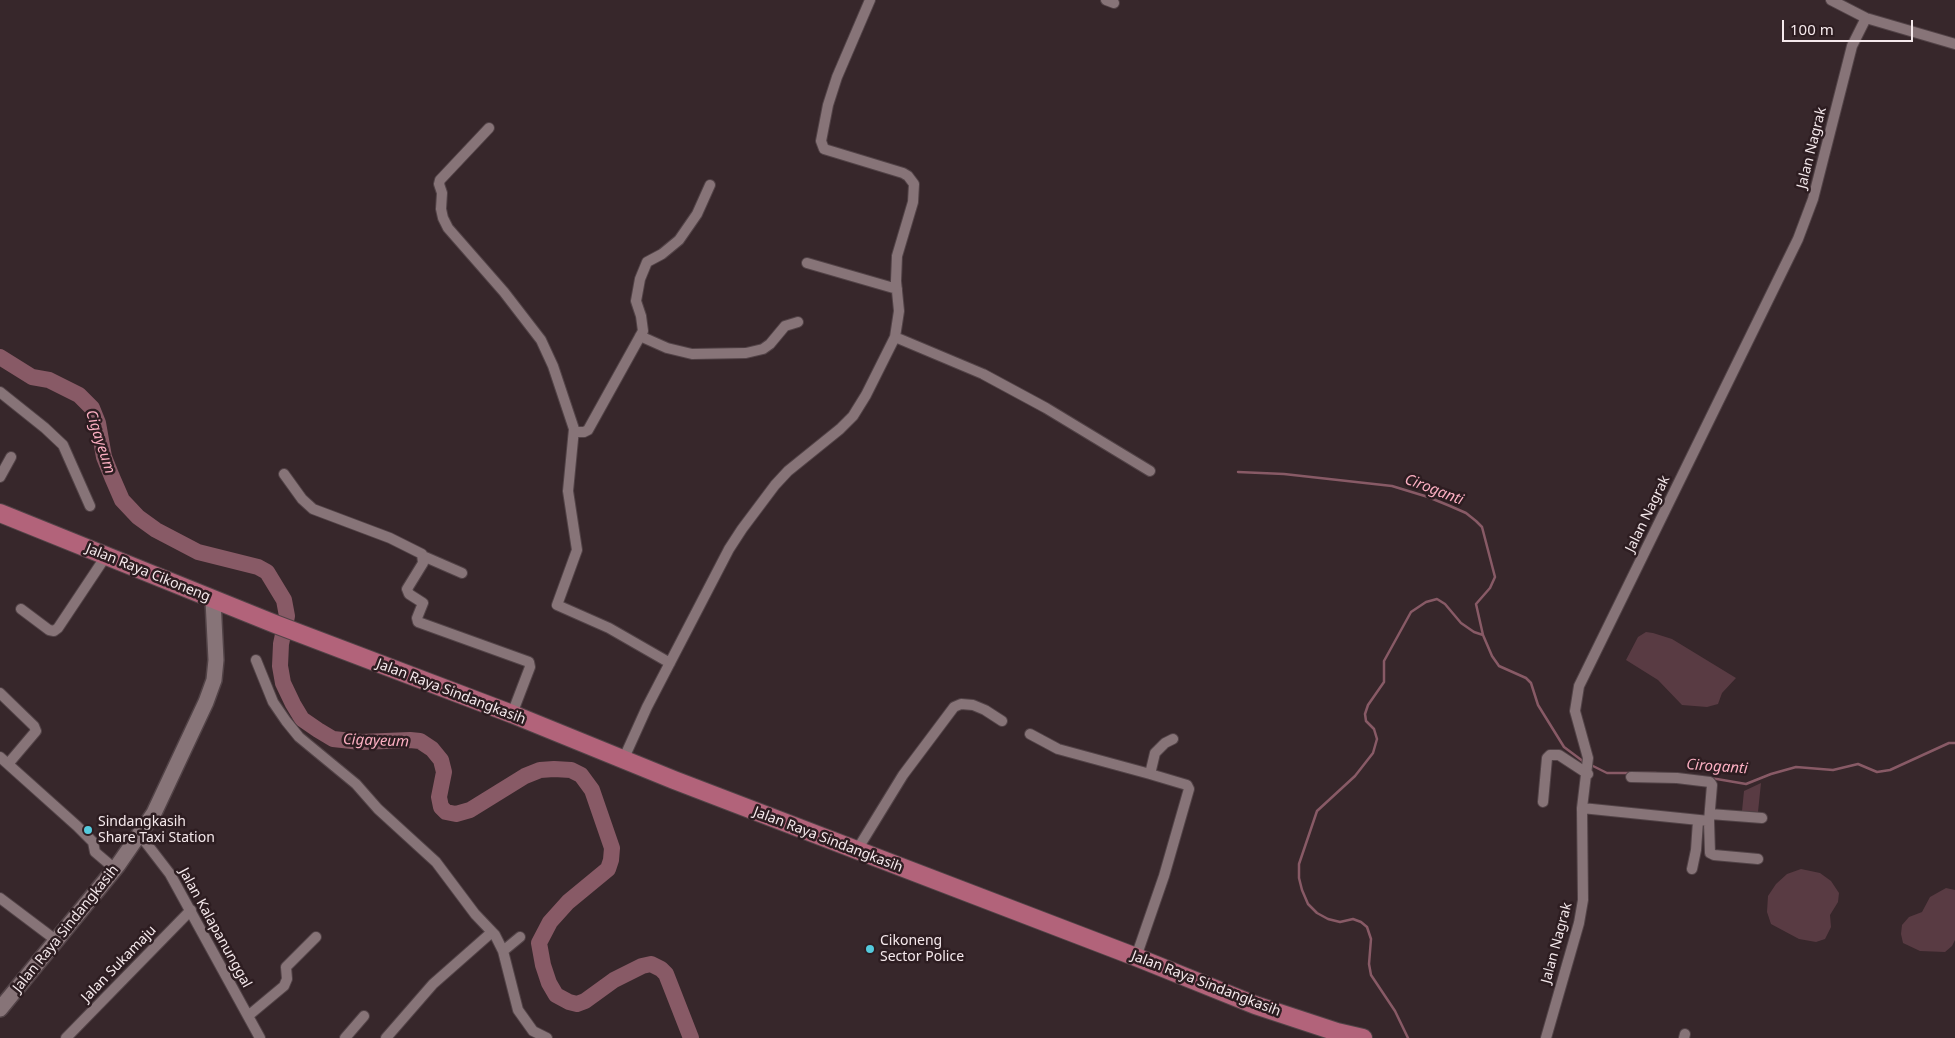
<!DOCTYPE html>
<html>
<head>
<meta charset="utf-8">
<style>
	body { margin:0 }
	#map { position:relative; width:1955px; height:1038px; overflow:hidden; background:#37272b; font-family:"Noto Sans",sans-serif }
	canvas { display:block }
	.scale { position:absolute; left:1782px; top:20px; width:131px; height:22px; box-sizing:border-box; border:2px solid #f5e9ec; border-top:0; padding-left:6px; font-size:15px; line-height:18px; white-space:nowrap; color:#f5e9ec; -webkit-text-stroke:4px #2d1d21; paint-order:stroke }
</style>
</head>
<body>
<div id="map">
<canvas width="1955" height="1038"></canvas>
<div class="scale">100 m</div>
</div>
<script>
const c = document.querySelector('canvas').getContext('2d');
c.lineJoin = 'round';
function paint(path, color) { c.fillStyle = color; c.fill(path, 'evenodd'); }
const toPath = rows => new Path2D(rows.map(r => 'M' + r).join(''));
function stroke(path, color, width, dash) { c.strokeStyle = color; c.lineWidth = width; c.lineCap = dash ? 'butt' : 'round'; c.setLineDash(dash || []); c.stroke(path); }
function drawText(font, color, halo, rows, align = 'center') {
  c.font = font + ' "Noto Sans",sans-serif'; c.lineWidth = 5; c.setLineDash([]); c.textBaseline = 'middle'; c.strokeStyle = halo; c.fillStyle = color; for (const [text, x, y, turn = 0] of rows) {
    c.save(); c.translate(x, y); c.rotate((+turn || 0) * Math.PI / 180); c.textAlign = isNaN(turn) ? turn : align; if (halo) c.strokeText(text, 0, 0); c.fillText(text, 0, 0); c.restore();
  }
}
paint(toPath([
	[1646,632,1653,633,1672,639,1736,678,1722,693,1718,704,1707,707,1682,705,1658,680,1626,660,1638,637],
	[1761,783,1758,812,1742,811,1744,791],
	[1801,869,1820,873,1831,881,1839,893,1838,902,1830,915,1831,927,1825,939,1816,942,1799,939,1771,924,1767,912,1768,896,1776,884,1787,874],
	[1946,888,1955,890,1955,940,1952,946,1945,952,1920,951,1903,943,1901,934,1902,925,1909,917,1922,912,1930,897]
]), '#593b43');
stroke(toPath([
	[1238,472,1284,474,1392,486,1428,497,1450,506,1466,513,1476,521,1482,527,1495,577,1490,588,1476,604,1483,635,1492,656,1499,666,1526,678,1531,683,1538,705,1564,747,1584,762],
	[1591,765,1607,773,1656,773],
	[1711,778,1746,784,1771,774,1796,767,1833,770,1858,764,1877,772,1890,770,1949,743,1955,743],
	[1408,1038,1395,1011,1371,975,1369,964,1371,939,1367,927,1361,922,1353,919,1340,922,1328,919,1317,913,1308,904,1302,890,1299,878,1299,864,1317,811,1355,776,1373,753,1377,739,1374,729,1366,721,1365,714,1368,705,1384,682,1384,661,1411,612,1426,602,1437,599,1445,604,1461,623,1474,632,1483,635]
]), '#885a66', 2.5);
stroke(toPath([
	[0,357,32,377,49,380,79,395,92,408,98,423,104,457,112,477,122,500,138,517,156,530,198,552,258,567,267,572,284,600,287,616,281,644,280,666,283,683,293,704,302,719,318,730,333,739,361,742,410,740,420,741,432,749,441,760,444,772,439,797,441,807,446,812,456,814,470,810,525,776,540,770,554,769,571,770,581,775,592,790,612,848,611,860,608,869,568,902,550,922,539,943,543,965,549,983,556,995,569,1002,577,1004,585,1001,614,980,642,966,651,964,661,969,666,974,691,1038]
]), '#885a66', 16);
const minor = toPath([
	[1106,0,1114,3],
	[1831,0,1866,18,1955,44],
	[489,128,440,180,439,184,442,193,441,209,443,218,448,228,504,292,541,340,553,366,574,429,568,491,577,550,557,605,609,628,670,663],
	[807,263,897,289],
	[640,336,667,348,692,354,746,353,763,349,770,344,785,326,798,322],
	[895,337,983,374,1046,408,1150,471],
	[0,392,45,428,63,445,90,506],
	[575,432,584,432,588,430,643,331,641,316,636,301,640,279,647,262,662,254,679,240,697,214,710,185],
	[284,474,302,499,313,509,390,538,422,554,423,563,407,589,409,594,423,603,417,618,418,622,529,662,530,667,512,714],
	[0,477,11,457],
	[423,556,462,573],
	[21,609,49,630,54,631,58,628,106,556],
	[256,660,273,702,286,721,299,737,356,784,378,809,436,862,475,914,495,935,503,951,518,1010,533,1031,547,1038],
	[0,693,34,726,36,731,8,764],
	[1030,734,1058,749,1150,774],
	[0,757,77,826,93,842,95,852,115,869],
	[624,758,647,707,729,549,742,529,775,485,788,471,840,429,853,416,866,395,895,337,899,311,896,281,897,256,913,202,914,184,908,176,903,173,824,149,821,141,828,105,837,77,870,0],
	[1631,777,1677,778,1710,782,1712,785,1709,821,1710,853,1714,855,1758,859],
	[1543,802,1547,758,1550,755,1559,755,1588,774],
	[1582,808,1709,821],
	[1710,814,1762,818],
	[140,835,170,874,260,1038],
	[857,850,903,775,954,707,961,704,973,705,985,710,1002,721],
	[1692,869,1696,850,1698,821],
	[0,898,57,941],
	[503,951,520,937],
	[1136,957,1164,876,1189,789,1187,785,1150,774,1155,753,1165,743,1173,739],
	[248,1016,284,986,287,979,286,967,316,937],
	[66,1038,191,910],
	[345,1038,364,1016],
	[386,1038,433,984,492,932],
	[1546,1038,1579,923,1583,900,1582,808,1588,758,1575,711,1579,686,1798,239,1813,199,1852,46,1866,18],
	[1684,1038,1685,1034]
]);
const secondary = toPath([
	[0,1009,118,865,154,813,206,702,214,680,216,660,213,600]
]);
const trunk = toPath([
	[0,513,275,624,512,714,674,780,1136,957,1255,1005,1337,1032,1363,1038]
]);
stroke(minor, '#524347', 12);
stroke(secondary, '#524347', 18);
stroke(trunk, '#524347', 20);
stroke(minor, '#877478', 10);
stroke(secondary, '#877478', 15);
stroke(trunk, '#b2637a', 18);
for (const [x, y, r, color] of [
	[88,830,5,"#54cadd"],
	[870,949,5,"#54cadd"]
]) { const dot = new Path2D(); dot.arc(x, y, r, 0, 2 * Math.PI); c.fillStyle = color; c.fill(dot); stroke(dot, '#2d1d21', 2); }
drawText('14px', '#f5e9ec', '#2d1d21', [
	["Jalan Nagrak",1812,148,-76],
	["Jalan Nagrak",1648,514,-64],
	["Jalan Raya Cikoneng",148,573,22],
	["Jalan Raya Sindangkasih",451,692,21],
	["Jalan Raya Sindangkasih",828,840,21],
	["Jalan Kalapanunggal",215,928,61],
	["Jalan Raya Sindangkasih",66,929,-51],
	["Jalan Nagrak",1557,943,-75],
	["Jalan Sukamaju",119,964,-46],
	["Jalan Raya Sindangkasih",1206,984,21]
]);
drawText('14px', '#f5e9ec', '#2d1d21', [
	["Sindangkasih",98,822],
	["Share Taxi Station",98,838],
	["Cikoneng",880,941],
	["Sector Police",880,957]
], 'left');
drawText('italic 15px', '#fcafc2', '#2d1d21', [
	["Cigayeum",100,442,72],
	["Ciroganti",1434,490,21],
	["Cigayeum",376,741,2],
	["Ciroganti",1717,767,4]
]);
</script>
</body>
</html>
